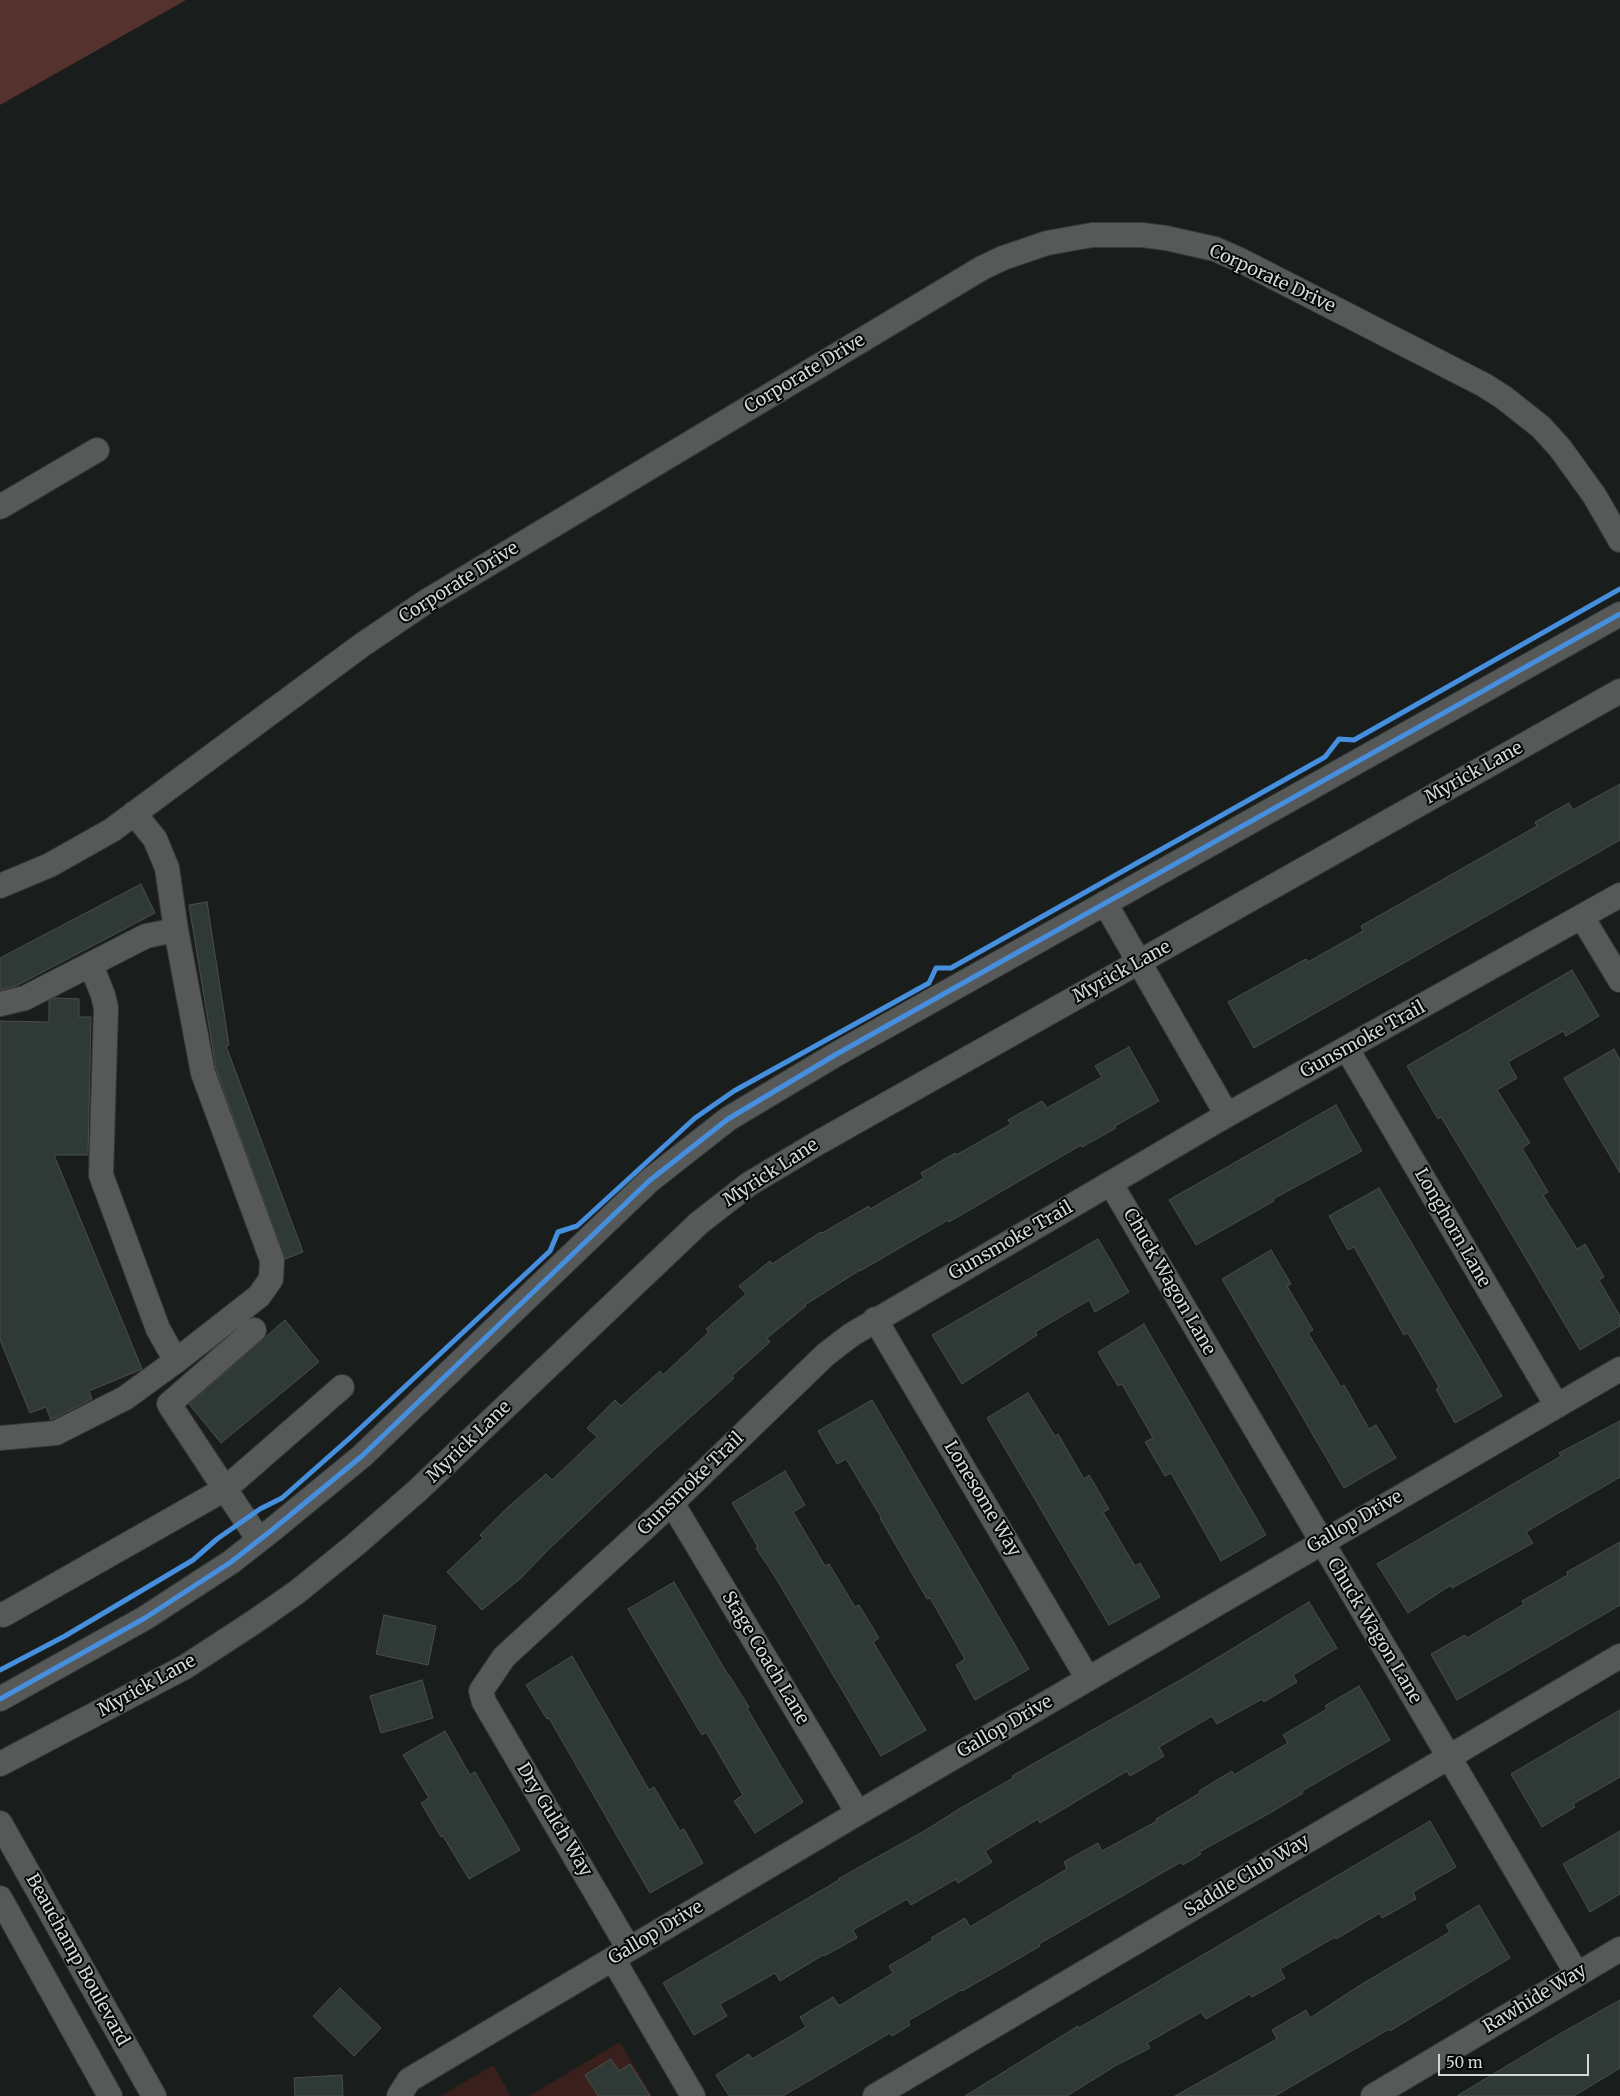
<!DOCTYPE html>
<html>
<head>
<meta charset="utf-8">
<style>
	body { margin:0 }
	#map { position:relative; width:1620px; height:2096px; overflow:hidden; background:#191d1b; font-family:Merriweather,serif }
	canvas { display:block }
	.scale { position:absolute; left:1438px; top:2054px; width:151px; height:22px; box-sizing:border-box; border:2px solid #d3d8d6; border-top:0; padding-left:6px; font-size:15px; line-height:18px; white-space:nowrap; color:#d3d8d6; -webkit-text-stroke:4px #050706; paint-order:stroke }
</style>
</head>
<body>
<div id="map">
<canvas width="1620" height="2096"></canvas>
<div class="scale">50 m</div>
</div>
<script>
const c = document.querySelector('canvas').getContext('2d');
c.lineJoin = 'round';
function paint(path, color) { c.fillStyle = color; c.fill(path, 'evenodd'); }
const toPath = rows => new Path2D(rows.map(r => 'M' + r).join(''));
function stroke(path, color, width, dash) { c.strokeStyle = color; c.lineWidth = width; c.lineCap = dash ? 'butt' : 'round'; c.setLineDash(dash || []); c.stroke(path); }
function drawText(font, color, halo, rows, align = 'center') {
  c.font = font + ' Merriweather,serif'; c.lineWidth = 4; c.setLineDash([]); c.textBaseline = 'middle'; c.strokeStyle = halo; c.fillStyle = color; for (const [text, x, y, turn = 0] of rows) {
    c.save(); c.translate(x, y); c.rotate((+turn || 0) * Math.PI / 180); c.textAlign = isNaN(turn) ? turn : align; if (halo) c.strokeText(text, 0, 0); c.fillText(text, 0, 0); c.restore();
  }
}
paint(toPath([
	[620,2042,652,2096,529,2096],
	[493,2065,511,2096,441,2096]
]), '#3a201d');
paint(toPath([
	[0,0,186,0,0,105]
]), '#55322d');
const building = toPath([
	[1620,784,1620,840,1254,1048,1228,1002,1306,959,1308,962,1363,931,1361,926,1537,826,1535,822,1569,803,1573,810,1620,784],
	[141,884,155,913,16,986,0,990,0,958,141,884],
	[207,902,229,1045,226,1046,303,1252,285,1259,216,1069,189,905,207,902],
	[1572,970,1599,1016,1566,1036,1563,1031,1508,1062,1517,1078,1497,1090,1530,1143,1522,1148,1548,1192,1543,1195,1577,1249,1585,1244,1604,1277,1599,1280,1620,1316,1620,1326,1580,1350,1485,1189,1441,1117,1438,1119,1407,1066,1572,970],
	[55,998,79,999,79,1017,91,1017,88,1155,54,1155,142,1369,89,1391,92,1399,51,1420,46,1407,30,1413,0,1340,0,1021,49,1022,49,1001,55,998],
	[1129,1047,1159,1101,1115,1126,1116,1128,1082,1147,1081,1145,949,1222,948,1220,860,1271,860,1270,805,1305,806,1306,767,1338,770,1342,732,1376,734,1378,656,1448,548,1550,521,1578,482,1610,447,1572,483,1538,480,1535,507,1508,546,1474,552,1480,597,1437,587,1428,615,1400,621,1406,660,1371,663,1375,709,1332,706,1329,746,1294,739,1286,770,1261,772,1264,821,1232,822,1233,869,1206,870,1209,924,1178,921,1173,955,1153,956,1155,1011,1124,1008,1120,1042,1101,1047,1108,1102,1077,1095,1066,1129,1047],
	[1614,1049,1620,1060,1620,1173,1564,1078,1614,1049],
	[1336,1105,1362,1151,1273,1199,1274,1201,1196,1245,1169,1200,1336,1105],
	[1379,1188,1502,1396,1455,1423,1436,1389,1439,1387,1408,1333,1404,1335,1354,1247,1348,1250,1329,1216,1379,1188],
	[1098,1239,1129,1292,1095,1312,1089,1300,1035,1332,1037,1335,962,1384,932,1335,1098,1239],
	[1271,1250,1291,1284,1287,1286,1313,1330,1308,1333,1341,1387,1344,1385,1369,1429,1376,1425,1396,1458,1344,1488,1222,1279,1271,1250],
	[285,1320,319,1362,221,1443,189,1404,285,1320],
	[1144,1324,1266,1535,1221,1561,1171,1473,1165,1476,1145,1442,1153,1438,1122,1384,1118,1386,1098,1352,1144,1324],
	[1028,1393,1055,1436,1058,1434,1084,1479,1089,1475,1109,1509,1103,1512,1135,1566,1140,1563,1160,1597,1109,1625,987,1418,1028,1393],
	[872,1400,1029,1669,975,1700,956,1665,965,1659,930,1598,927,1599,880,1518,881,1517,846,1459,837,1464,818,1431,872,1400],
	[1620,1421,1620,1477,1526,1532,1533,1543,1452,1588,1451,1585,1408,1613,1377,1564,1561,1456,1559,1453,1620,1421],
	[785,1471,805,1505,793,1512,825,1566,829,1564,855,1607,859,1605,879,1638,873,1642,926,1730,881,1756,777,1580,756,1548,758,1547,732,1503,785,1471],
	[1620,1542,1620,1605,1457,1700,1431,1654,1465,1635,1467,1638,1524,1604,1522,1601,1568,1575,1567,1572,1620,1542],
	[674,1582,728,1675,729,1675,749,1707,747,1708,779,1763,803,1802,755,1833,734,1801,743,1795,706,1732,702,1735,628,1609,674,1582],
	[1309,1602,1337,1648,1293,1675,1297,1682,1264,1702,1262,1699,1217,1724,1212,1716,1159,1747,1164,1756,1130,1776,1127,1771,1040,1823,1038,1819,985,1851,992,1862,958,1883,956,1879,911,1905,907,1899,853,1930,857,1938,824,1956,823,1955,780,1981,775,1973,720,2004,727,2016,694,2035,663,1983,839,1880,838,1879,926,1830,959,1809,1013,1778,1012,1776,1189,1675,1309,1602],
	[384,1615,436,1626,428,1665,376,1654,384,1615],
	[572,1656,649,1790,654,1787,680,1831,684,1829,703,1863,650,1893,549,1718,547,1719,526,1685,572,1656],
	[422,1680,433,1718,381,1733,370,1696,422,1680],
	[1359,1686,1390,1740,1302,1791,1303,1793,1270,1813,1199,1852,1201,1854,1183,1865,1181,1862,1039,1944,1040,1946,1006,1966,962,1991,961,1990,908,2021,910,2025,892,2036,890,2033,783,2096,729,2096,716,2075,749,2054,752,2059,806,2027,800,2017,833,1997,839,2006,893,1973,889,1966,933,1940,931,1938,965,1918,970,1927,1067,1869,1064,1862,1098,1843,1102,1851,1157,1821,1156,1819,1200,1793,1199,1791,1232,1771,1234,1775,1288,1743,1283,1735,1327,1709,1325,1706,1359,1686],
	[1620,1710,1620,1777,1573,1804,1575,1807,1542,1827,1511,1774,1620,1710],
	[445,1731,470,1775,475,1772,520,1850,469,1879,443,1836,441,1837,421,1803,429,1798,403,1755,445,1731],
	[1430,1821,1456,1867,1413,1892,1416,1899,1382,1918,1380,1913,1336,1939,1335,1937,1280,1969,1285,1978,1252,1997,1250,1994,1206,2019,1201,2012,1147,2043,1150,2048,1115,2066,1067,2096,965,2096,1078,2026,1079,2028,1123,2002,1430,1821],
	[1620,1831,1620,1894,1590,1912,1563,1864,1620,1831],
	[1479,1905,1510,1958,1390,2031,1389,2029,1275,2096,1175,2096,1277,2039,1272,2030,1306,2010,1310,2018,1362,1984,1450,1932,1446,1925,1479,1905],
	[340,1988,381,2028,354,2056,313,2016,340,1988],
	[1620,2000,1620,2068,1574,2096,1457,2096,1563,2032,1620,2000],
	[611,2059,619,2071,630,2064,650,2096,598,2096,585,2075,611,2059],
	[342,2075,343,2096,295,2096,294,2078,342,2075]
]);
paint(building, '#2f3a36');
stroke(building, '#4b4e4c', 1);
const minor = toPath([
	[0,507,97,450],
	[0,886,50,865,112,830,362,645,427,601,982,268,1003,258,1047,243,1092,235,1142,235,1166,238,1215,249,1240,260,1484,385,1503,397,1541,427,1560,448,1594,495,1620,540],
	[1105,903,1227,1115],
	[1582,917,1620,980],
	[91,965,103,995,106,1008,101,1175,158,1329,176,1361],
	[0,1004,25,998,146,936,176,930],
	[1347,1049,1557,1406],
	[1111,1184,1577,1974],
	[875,1319,1088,1679],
	[254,1330,169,1404,225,1489,342,1387],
	[0,1438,56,1433,125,1398,176,1361,259,1296,271,1279,272,1260,203,1073,176,930,167,868,155,839,134,813],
	[672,1503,858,1813],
	[0,1614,3,1615,225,1489,259,1540],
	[0,1699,145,1618,231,1562,272,1530,362,1456,649,1181,728,1119,835,1055,1620,614],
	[0,1764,185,1667,254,1622,297,1592,355,1545,417,1491,699,1223,749,1184,816,1144,1620,691],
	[0,1823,154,2096],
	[0,1898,110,2096],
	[629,1949,484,1702,481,1691,504,1657,672,1503,825,1355,851,1335,1227,1115,1620,895],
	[613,1959,693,2096],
	[399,2096,409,2080,858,1813,1620,1369],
	[875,2096,1620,1656],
	[1373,2096,1620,1949]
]);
stroke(minor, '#353937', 26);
stroke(minor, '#565958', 24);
stroke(toPath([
	[0,1670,65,1636,193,1560,217,1539,260,1509,282,1498,351,1437,550,1251,558,1232,577,1226,695,1118,734,1091,929,983,936,968,951,968,1325,757,1339,739,1354,740,1620,589],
	[0,1699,145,1618,231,1562,272,1530,362,1456,649,1181,728,1119,835,1055,1620,614]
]), '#468fdf', 5);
drawText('18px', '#d3d8d6', '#050706', [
	["Corporate Drive",1272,279,25],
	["Corporate Drive",805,374,-31],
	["Corporate Drive",459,583,-32],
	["Myrick Lane",1474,773,-29],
	["Myrick Lane",1122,972,-29],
	["Gunsmoke Trail",1363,1040,-29],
	["Myrick Lane",771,1173,-33],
	["Longhorn Lane",1452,1228,60],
	["Gunsmoke Trail",1011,1241,-30],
	["Chuck Wagon Lane",1169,1282,60],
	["Myrick Lane",469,1442,-44],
	["Gunsmoke Trail",691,1484,-44],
	["Lonesome Way",982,1499,59],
	["Gallop Drive",1355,1522,-30],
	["Chuck Wagon Lane",1374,1631,59],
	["Stage Coach Lane",765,1658,59],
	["Myrick Lane",147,1686,-29],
	["Gallop Drive",1005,1727,-30],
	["Dry Gulch Way",554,1820,59],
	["Saddle Club Way",1247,1876,-31],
	["Gallop Drive",656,1933,-31],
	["Beauchamp Boulevard",77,1960,61],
	["Rawhide Way",1535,1999,-31]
]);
</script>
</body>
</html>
